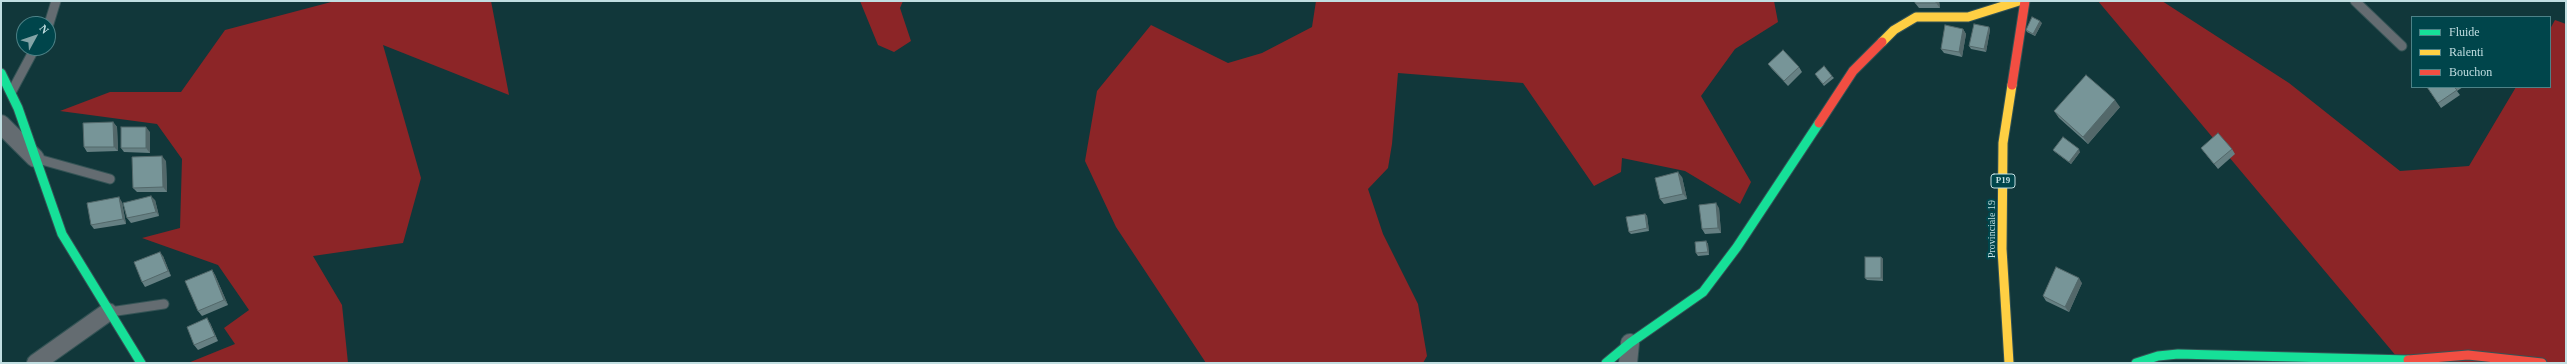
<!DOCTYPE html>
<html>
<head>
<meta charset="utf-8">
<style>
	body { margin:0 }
	#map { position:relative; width:2567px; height:364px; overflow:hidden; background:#11373a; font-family:Georgia,serif }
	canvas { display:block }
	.frame { position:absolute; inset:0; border:2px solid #c1dee1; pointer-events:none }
	.legend { position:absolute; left:2411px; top:16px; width:140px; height:72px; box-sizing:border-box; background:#00454b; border:1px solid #4d8287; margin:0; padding:5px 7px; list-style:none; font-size:12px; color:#c1dee1 }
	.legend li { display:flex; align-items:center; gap:8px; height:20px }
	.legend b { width:20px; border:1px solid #4d8287 }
	.north { position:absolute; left:16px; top:16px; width:40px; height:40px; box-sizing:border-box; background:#00454b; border:1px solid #4d8287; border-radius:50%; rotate:50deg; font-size:11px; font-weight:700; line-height:16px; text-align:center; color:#c1dee1 }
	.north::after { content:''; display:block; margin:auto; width:14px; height:18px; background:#83a4a7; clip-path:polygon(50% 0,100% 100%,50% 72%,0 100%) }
</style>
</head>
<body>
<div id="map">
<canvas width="2567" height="364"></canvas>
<div class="frame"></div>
<ul class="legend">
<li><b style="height:5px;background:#16e098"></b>Fluide</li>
<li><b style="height:5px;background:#ffcf43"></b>Ralenti</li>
<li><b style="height:5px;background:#f24e42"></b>Bouchon</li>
</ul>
<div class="north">N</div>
</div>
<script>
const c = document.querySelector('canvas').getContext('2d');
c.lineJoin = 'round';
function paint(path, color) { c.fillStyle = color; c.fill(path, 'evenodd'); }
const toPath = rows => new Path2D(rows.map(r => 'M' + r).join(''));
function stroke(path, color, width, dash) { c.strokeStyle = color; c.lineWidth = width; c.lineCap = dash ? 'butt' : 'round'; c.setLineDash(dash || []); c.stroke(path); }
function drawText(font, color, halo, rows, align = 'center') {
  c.font = font + ' Georgia,serif'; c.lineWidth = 4; c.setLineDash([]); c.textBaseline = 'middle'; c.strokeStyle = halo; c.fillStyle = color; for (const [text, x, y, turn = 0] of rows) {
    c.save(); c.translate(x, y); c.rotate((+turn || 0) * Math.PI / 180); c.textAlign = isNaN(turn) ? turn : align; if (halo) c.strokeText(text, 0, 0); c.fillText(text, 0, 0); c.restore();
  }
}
paint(toPath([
	[335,1,491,1,509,95,383,45,421,178,403,243,313,256,342,305,348,363,188,363,235,344,224,328,249,310,218,265,142,238,180,228,182,159,157,124,60,111,110,92,181,92,225,30],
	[860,1,903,1,900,8,911,41,894,52,878,45],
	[1316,1,1774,1,1778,22,1735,49,1701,96,1751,182,1740,204,1685,171,1622,158,1621,172,1594,186,1523,83,1398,73,1392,144,1388,168,1368,189,1383,234,1418,304,1427,356,1423,363,1206,363,1116,227,1085,161,1097,91,1151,25,1228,63,1262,53,1312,27],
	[2098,1,2162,1,2289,83,2400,171,2469,166,2516,87,2550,87,2550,29,2555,20,2566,24,2566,363,2402,363]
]), '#8c2527');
const lane = toPath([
	[2355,1,2402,46],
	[48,27,56,1],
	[12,91,35,48],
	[38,159,110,179],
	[110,312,164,304]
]);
const street = toPath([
	[1,124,35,158],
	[36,363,108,312],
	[1628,363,1630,343]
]);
const fast = toPath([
	[1,73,18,108,62,234,141,363],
	[1606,363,1630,343,1703,292,1737,247,1819,123],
	[2136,363,2158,356,2178,354,2408,360]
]);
const slow = toPath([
	[1882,42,1894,30,1916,17,1968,17,2019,1],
	[2009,363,2002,249,2003,143,2012,85]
]);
const jam = toPath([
	[2012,85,2025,1],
	[1819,123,1853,71,1882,42],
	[2408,360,2468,355,2542,363]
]);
stroke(lane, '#345355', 11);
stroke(street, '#345355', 20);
stroke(fast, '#345355', 11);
stroke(slow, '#345355', 11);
stroke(jam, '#345355', 11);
stroke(lane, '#646c71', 9);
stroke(street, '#646c71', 18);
stroke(fast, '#16e098', 9);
stroke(slow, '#ffcf43', 9);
stroke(jam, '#f24e42', 9);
paint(toPath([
	[1939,1,1940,8,1919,8,1915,3],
	[2042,23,2035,36,2027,32,2026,30],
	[1989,27,1990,30,1986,52,1971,49,1969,46],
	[1963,29,1966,34,1962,57,1944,53,1941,49],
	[1768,64,1799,67,1802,72,1788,86,1772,69],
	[1832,76,1834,78,1824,86,1817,77],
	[2427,87,2463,87,2457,91,2460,95,2441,108],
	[2120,107,2088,144,2059,118,2054,111],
	[113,122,117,127,118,151,87,152,84,147],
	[150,132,150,153,124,152,121,148],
	[2201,148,2232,149,2235,154,2218,169],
	[2053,150,2080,152,2071,164,2055,152],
	[166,161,167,192,137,192,133,188],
	[1682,177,1687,199,1664,204,1660,199],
	[155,200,159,216,131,223,127,218],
	[122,202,126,224,94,229,91,225],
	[1719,208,1721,233,1705,234,1702,229],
	[1645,214,1647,216,1649,231,1631,234,1629,232],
	[1706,241,1708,244,1709,255,1698,256,1696,253],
	[163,256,171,276,145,287,142,282],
	[1881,257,1883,259,1883,281,1867,280,1865,278],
	[212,270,215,275,228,305,202,316,198,311],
	[2082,283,2069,312,2046,301,2043,296],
	[210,323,218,341,198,350,194,345]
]), '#668083');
paint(toPath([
	[1936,1,1939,1,1940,8,1936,3],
	[2040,21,2042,23,2035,36,2033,34],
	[1989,27,1990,30,1986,52,1984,49],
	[1963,29,1966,34,1962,57,1959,52],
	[2115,100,2120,107,2088,144,2083,137],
	[113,122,117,127,118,151,114,147],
	[146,127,150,132,150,153,146,148],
	[2079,149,2080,152,2071,164,2069,162],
	[162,156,166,161,167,192,163,187],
	[1678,172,1682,177,1687,199,1683,194],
	[151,196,155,200,159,216,156,212],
	[119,197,122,202,126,224,123,219],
	[1716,203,1719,208,1721,233,1718,228],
	[1645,214,1647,216,1649,231,1647,228],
	[1706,241,1708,244,1709,255,1708,252],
	[160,252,163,256,171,276,168,271],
	[1881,257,1883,259,1883,281,1881,278],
	[212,270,215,275,228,305,224,300],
	[2079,278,2082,283,2069,312,2065,307],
	[207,318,210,323,218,341,215,336]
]), '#53686a');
const building = toPath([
	[1915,1,1936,1,1936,3,1915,3,1915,1],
	[2032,17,2040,21,2033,34,2026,30,2032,17],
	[1974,24,1989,27,1984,49,1969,46,1974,24],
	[1945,25,1963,29,1959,52,1941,49,1945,25],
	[1783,50,1799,67,1784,81,1768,64,1783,50],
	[1824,66,1832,76,1823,84,1815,74,1824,66],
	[2086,75,2115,100,2083,137,2054,111,2086,75],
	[2427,87,2454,87,2457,90,2438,103,2427,87],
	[113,122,114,147,84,147,83,123,113,122],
	[121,127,146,127,146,148,121,148,121,127],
	[2218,133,2232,149,2214,164,2201,148,2218,133],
	[2063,137,2079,149,2069,162,2053,150,2063,137],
	[162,156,163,187,133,188,132,157,162,156],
	[1678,172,1683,194,1660,199,1655,178,1678,172],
	[151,196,156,212,127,218,123,203,151,196],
	[119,197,123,219,91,225,87,203,119,197],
	[1716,203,1718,228,1702,229,1699,205,1716,203],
	[1645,214,1647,228,1629,232,1626,217,1645,214],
	[1706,241,1708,252,1696,253,1695,242,1706,241],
	[160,252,168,271,142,282,134,262,160,252],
	[1865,257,1881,257,1881,278,1865,278,1865,257],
	[2056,267,2079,278,2065,307,2043,296,2056,267],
	[212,270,224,300,198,311,185,281,212,270],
	[207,318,215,336,194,345,187,327,207,318]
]);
paint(building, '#779598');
stroke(building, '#53686a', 1);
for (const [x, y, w] of [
	[2003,181,24]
]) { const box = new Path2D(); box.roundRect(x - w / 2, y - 7, w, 14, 3); c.fillStyle = '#00454b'; c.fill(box); stroke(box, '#c1dee1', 1); }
drawText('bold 9px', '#c1dee1', null, [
	["P19",2003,181]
]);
drawText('10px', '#c1dee1', '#00454b', [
	["Provinciale 19",1992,229,-90]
]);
</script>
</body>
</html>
